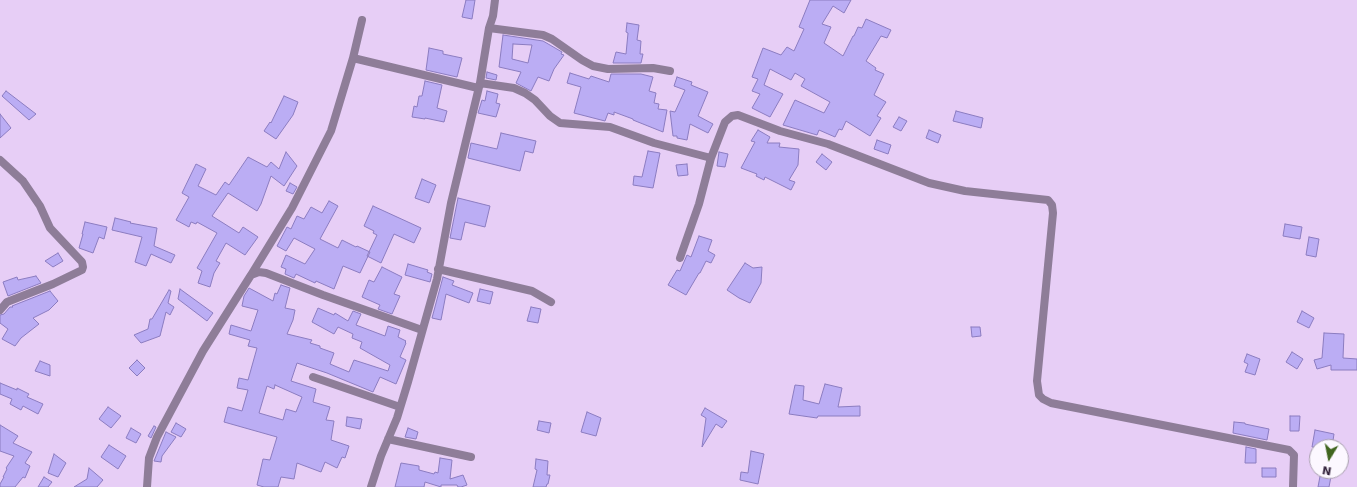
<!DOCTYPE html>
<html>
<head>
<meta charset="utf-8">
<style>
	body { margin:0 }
	#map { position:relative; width:1357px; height:487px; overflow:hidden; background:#e7cef6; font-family:"DejaVu Sans",sans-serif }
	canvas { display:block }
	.north { position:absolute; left:1309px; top:439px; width:40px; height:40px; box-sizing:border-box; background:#fcf8ff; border:1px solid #a9a0af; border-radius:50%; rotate:190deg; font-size:11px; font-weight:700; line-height:16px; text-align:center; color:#2d1d36 }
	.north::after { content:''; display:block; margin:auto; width:14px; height:18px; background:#40651f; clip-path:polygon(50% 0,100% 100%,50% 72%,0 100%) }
</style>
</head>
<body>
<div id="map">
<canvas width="1357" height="487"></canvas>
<div class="north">N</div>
</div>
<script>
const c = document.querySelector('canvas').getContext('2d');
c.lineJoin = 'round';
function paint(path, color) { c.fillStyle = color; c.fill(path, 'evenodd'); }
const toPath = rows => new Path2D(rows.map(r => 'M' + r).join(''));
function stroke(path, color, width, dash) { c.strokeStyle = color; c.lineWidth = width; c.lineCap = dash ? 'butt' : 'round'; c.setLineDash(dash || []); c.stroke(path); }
const building = toPath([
	[466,0,475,0,472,19,462,17,466,0],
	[810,0,851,0,844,13,833,6,822,24,831,27,824,43,843,56,853,36,854,36,858,27,862,28,866,19,891,30,887,38,881,36,866,61,876,68,875,70,884,74,874,95,886,102,877,116,881,118,870,136,846,121,842,130,839,129,835,137,819,130,817,135,783,125,795,100,824,113,830,102,801,86,805,79,795,73,791,80,770,69,764,85,783,94,770,117,752,108,760,94,752,91,758,79,752,77,763,48,781,55,787,47,794,51,804,29,799,27,810,0],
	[627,23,639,25,637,40,641,41,640,54,643,54,641,63,613,63,616,52,626,54,628,33,626,32,627,23],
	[503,35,543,41,562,52,561,54,564,55,554,69,549,81,538,77,531,91,516,83,521,72,499,67,503,35],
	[513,44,532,45,528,63,512,59,513,44],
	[429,48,443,51,443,54,462,58,457,77,426,70,429,48],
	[487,72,497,75,496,80,486,78,487,72],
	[570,73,589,79,591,76,609,82,611,74,641,74,653,77,649,91,656,93,654,103,659,104,658,109,667,110,663,132,633,120,633,119,614,112,614,115,608,113,605,121,574,113,581,87,567,83,570,73],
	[677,77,692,82,691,85,708,92,698,116,713,124,708,133,690,124,687,140,677,138,677,136,673,136,670,111,675,112,685,90,674,86,677,77],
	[425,81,442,85,437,108,447,111,444,122,425,118,425,119,412,117,414,106,417,107,419,96,422,96,425,81],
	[6,91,36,114,29,120,2,96,6,91],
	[487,91,498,94,496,103,500,104,496,117,478,113,482,100,485,101,487,91],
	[284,96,298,102,293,115,276,139,264,131,270,122,271,123,284,96],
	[956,111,983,118,981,128,953,121,956,111],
	[0,114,11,128,0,138,0,114],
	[899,117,907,121,901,131,893,127,899,117],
	[758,130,770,137,767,143,780,143,779,147,799,149,798,165,789,180,795,182,791,190,765,177,764,180,756,176,757,174,741,168,755,142,751,141,758,130],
	[929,130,941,135,938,143,926,138,929,130],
	[501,133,536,141,533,153,525,151,520,171,468,158,471,143,497,149,501,133],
	[877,140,891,145,888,154,874,149,877,140],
	[648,151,660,153,653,188,633,185,634,176,642,177,648,151],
	[286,152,297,166,284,186,271,176,261,204,257,211,228,193,212,216,239,233,243,227,258,237,245,255,226,243,216,261,220,263,214,273,210,287,198,283,202,271,197,268,217,233,197,222,196,224,191,222,189,227,176,220,189,197,182,193,196,164,206,169,198,186,216,195,225,182,229,185,248,157,267,167,271,162,279,169,286,152],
	[719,152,728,154,725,167,717,166,719,152],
	[822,154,832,162,826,170,816,162,822,154],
	[687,164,688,175,678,176,676,165,687,164],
	[422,179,436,185,429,203,415,198,422,179],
	[290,183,297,187,293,194,286,191,290,183],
	[458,198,490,206,485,227,465,222,461,240,450,238,458,198],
	[329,201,338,206,320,239,338,248,342,240,356,247,357,246,370,252,360,273,343,266,334,289,316,281,315,283,296,274,294,278,285,274,286,269,281,267,286,255,305,264,315,249,294,238,286,251,277,246,287,227,291,229,297,216,304,219,311,207,322,213,329,201],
	[373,206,421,228,414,243,394,234,381,263,367,256,377,235,373,233,374,231,364,226,373,206],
	[115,218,131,222,130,223,157,228,154,246,175,255,171,263,151,254,146,266,135,262,142,237,112,230,115,218],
	[85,222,107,227,104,239,99,237,93,253,79,248,83,234,82,234,85,222],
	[1285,224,1302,227,1300,239,1283,236,1285,224],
	[699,236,712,240,708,251,715,255,711,263,706,261,700,273,699,273,686,295,668,285,677,270,680,271,687,255,691,257,699,236],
	[1309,237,1319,239,1316,257,1306,255,1309,237],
	[58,253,63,261,53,267,45,261,58,253],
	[745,263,753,268,762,267,761,283,750,303,739,298,727,290,745,263],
	[408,264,428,270,427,272,432,274,430,282,405,275,408,264],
	[382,267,402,277,394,294,400,296,392,314,378,309,380,305,362,297,369,280,374,282,382,267],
	[36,276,41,283,8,296,3,282,17,277,18,280,36,276],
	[443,277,454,281,452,285,473,293,469,303,446,294,441,320,432,318,443,277],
	[281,285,290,288,285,308,295,310,293,320,287,334,312,340,310,343,320,346,320,348,334,353,330,364,349,372,354,360,388,371,390,365,360,348,362,342,352,338,353,334,338,327,334,334,312,322,318,308,334,315,335,313,348,321,353,311,361,314,356,325,385,336,388,326,400,330,398,337,406,341,405,342,406,343,400,357,406,360,396,384,380,377,373,392,327,373,297,363,291,381,316,389,313,402,330,407,326,420,334,421,331,440,349,446,345,458,342,457,337,468,325,462,321,472,297,463,294,479,281,477,278,487,264,487,257,485,263,459,270,460,277,437,224,422,228,407,242,411,248,390,237,388,239,378,248,380,257,348,248,346,250,340,229,334,231,325,251,331,258,310,242,306,244,296,249,288,273,301,275,293,277,294,281,285],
	[275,385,302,397,296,412,286,409,283,420,259,413,267,386,274,389,275,385],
	[180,289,213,313,207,321,178,299,180,289],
	[480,289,493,292,490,304,477,301,480,289],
	[169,290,171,291,168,303,174,307,170,315,166,312,160,336,141,343,134,335,148,329,150,319,152,319,169,290],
	[50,291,58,301,49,310,33,318,39,324,21,338,15,346,2,339,8,329,0,323,0,315,4,314,10,307,13,307,12,306,50,291],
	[531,307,541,309,538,323,527,321,531,307],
	[1302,311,1314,318,1309,328,1297,322,1302,311],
	[971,327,980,327,981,336,972,337,971,327],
	[1324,333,1344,334,1343,358,1357,359,1357,370,1331,370,1331,365,1317,369,1314,360,1322,358,1324,333],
	[1292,352,1303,359,1297,369,1286,362,1292,352],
	[1247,354,1260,359,1255,375,1245,372,1248,364,1244,362,1247,354],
	[137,360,145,368,137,376,129,368,137,360],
	[40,361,50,365,50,376,35,371,40,361],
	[0,383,17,390,17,388,29,394,27,397,43,404,38,414,23,406,21,410,10,404,12,399,0,394,0,383],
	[825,384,842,388,838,407,860,406,860,416,818,416,817,418,789,414,795,385,804,386,803,400,819,404,825,384],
	[108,407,121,416,111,428,99,419,108,407],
	[705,408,727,421,722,428,716,424,702,447,706,418,701,415,705,408],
	[587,412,601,418,596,436,581,432,587,412],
	[1290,416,1300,416,1299,431,1290,431,1290,416],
	[347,417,362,419,360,429,346,426,347,417],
	[539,421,551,423,549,433,537,430,539,421],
	[1234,422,1245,423,1245,424,1269,429,1267,440,1233,433,1234,422],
	[176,423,186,429,181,437,171,432,176,423],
	[0,425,18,436,13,443,32,452,25,463,30,466,25,478,23,477,15,487,0,487,0,484,4,477,3,477,7,469,6,468,14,456,0,451,0,425],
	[154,426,156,427,151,438,148,436,154,426],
	[131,428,141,434,136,443,126,438,131,428],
	[408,428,418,432,416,439,405,437,408,428],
	[1315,430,1334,434,1332,447,1312,447,1315,430],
	[166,432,176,437,162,456,161,462,154,461,166,432],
	[109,445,126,456,118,469,101,457,109,445],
	[1246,447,1256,449,1256,463,1245,463,1246,447],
	[751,451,764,454,758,484,740,480,741,472,748,473,751,451],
	[54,454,66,463,58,477,48,473,54,454],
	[440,458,452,460,450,479,463,475,467,485,461,487,458,487,457,485,441,485,441,487,425,482,424,487,395,487,401,463,419,466,419,470,434,474,435,472,438,473,440,458],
	[536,459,548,461,547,475,550,475,548,484,547,484,546,487,533,487,537,470,535,469,536,459],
	[89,468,103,480,97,487,74,487,87,479,89,468],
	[1262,468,1276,468,1276,477,1262,477,1262,468],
	[1321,471,1332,471,1329,487,1318,487,1321,471],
	[44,477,52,482,48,487,38,487,44,477]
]);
paint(building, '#bbadf4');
stroke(building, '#8b7cc0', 1);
stroke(toPath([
	[489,28,543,35,552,39,582,60,593,66,608,69,653,68,670,71],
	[353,58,478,88],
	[480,83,514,88,525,93,535,100,550,116,560,123,610,127,654,143,711,158,725,122,732,116,738,115,780,131,828,144,929,183,965,191,1048,200,1052,205,1053,213,1037,381,1039,395,1043,399,1051,403,1289,450,1294,455,1293,487],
	[0,160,23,181,40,206,50,228,82,262,83,267,82,270,53,284,7,302,0,310],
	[680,258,699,204,711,158],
	[438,269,532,291,551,302],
	[251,275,292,208,331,131,353,58,362,20],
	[313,377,400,407],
	[388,439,471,457],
	[147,487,149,458,157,437,203,351,251,275,259,272,266,273,323,295,422,330],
	[371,487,381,456,397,418,408,382,437,279,451,203,480,83,489,28,493,16,495,0]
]), '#8e7d98', 8);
</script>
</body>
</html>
